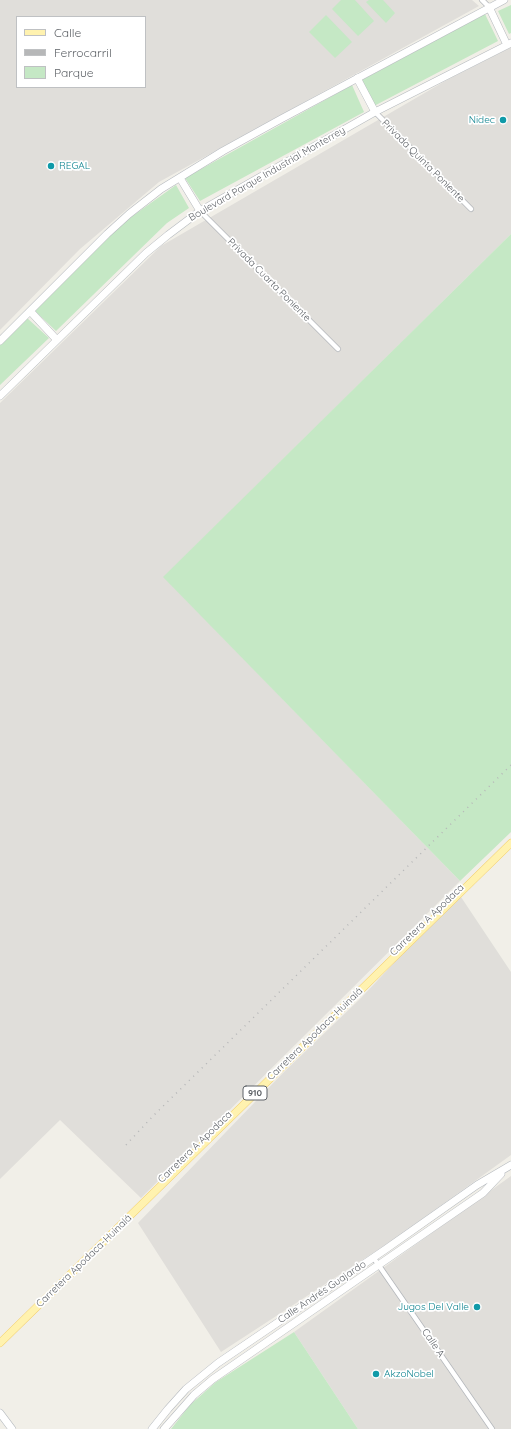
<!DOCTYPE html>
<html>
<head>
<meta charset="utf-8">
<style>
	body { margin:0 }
	#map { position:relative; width:511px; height:1429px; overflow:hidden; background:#f1efe8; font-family:Quicksand,sans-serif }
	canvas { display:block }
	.legend { position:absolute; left:16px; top:16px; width:130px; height:72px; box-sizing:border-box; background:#fff; border:1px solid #bfc1c3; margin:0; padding:5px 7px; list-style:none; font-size:12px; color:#5f6368 }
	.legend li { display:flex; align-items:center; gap:8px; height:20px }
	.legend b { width:20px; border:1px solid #bfc1c3 }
</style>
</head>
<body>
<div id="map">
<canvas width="511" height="1429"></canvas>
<ul class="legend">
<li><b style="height:5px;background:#fff2af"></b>Calle</li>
<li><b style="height:5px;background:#b6b7b8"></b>Ferrocarril</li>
<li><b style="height:11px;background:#c5e8c5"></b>Parque</li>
</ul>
</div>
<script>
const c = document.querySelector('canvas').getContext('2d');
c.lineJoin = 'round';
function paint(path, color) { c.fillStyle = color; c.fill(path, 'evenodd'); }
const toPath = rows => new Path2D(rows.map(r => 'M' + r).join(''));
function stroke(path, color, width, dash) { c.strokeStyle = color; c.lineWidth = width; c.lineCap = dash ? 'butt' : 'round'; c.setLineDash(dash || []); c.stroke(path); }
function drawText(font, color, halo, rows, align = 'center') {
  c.font = font + ' Quicksand,sans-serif'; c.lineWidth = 3.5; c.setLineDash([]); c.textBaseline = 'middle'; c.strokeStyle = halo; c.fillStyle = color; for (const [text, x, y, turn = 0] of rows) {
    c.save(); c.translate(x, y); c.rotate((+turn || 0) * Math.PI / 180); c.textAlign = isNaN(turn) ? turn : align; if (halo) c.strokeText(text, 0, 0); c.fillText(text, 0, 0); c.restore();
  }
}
paint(toPath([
	[0,0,472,0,479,6,159,182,80,249,0,330],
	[17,17,145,17,145,87,17,87],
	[511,47,511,234,164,577,460,881,141,1198,60,1120,0,1179,0,403,161,246,447,80],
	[459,894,511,972,511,1155,396,1238,221,1352,138,1223,283,1073,361,998],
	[511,1176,511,1429,358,1429,294,1332]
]), '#e0deda');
paint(toPath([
	[341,0,355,0,374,21,358,36,332,9],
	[369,0,383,0,395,13,386,23,366,2],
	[511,5,511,33,509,34,498,11],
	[485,14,498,41,374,106,362,80],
	[326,15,352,42,335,58,309,32],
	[352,85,364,112,200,201,185,178],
	[176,185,189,208,167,223,56,331,35,311,120,225],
	[511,234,511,832,460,881,163,577],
	[27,318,49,338,0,385,0,345],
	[294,1332,358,1429,171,1429,190,1405,216,1382]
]), '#c5e8c5');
const street = toPath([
	[482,0,489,7],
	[375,112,471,209],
	[200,211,338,349],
	[373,1257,492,1429]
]);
const secondary = toPath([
	[489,7,507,45],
	[357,78,375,112],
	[180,178,200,211],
	[30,311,57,340],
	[0,341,107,234,129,214,161,189,223,151,281,119,504,0],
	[0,396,146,253,168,235,200,211,375,112,511,43],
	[0,1413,12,1429],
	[152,1429,168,1409,186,1389,218,1363,386,1249,477,1185,511,1165],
	[164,1429,194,1395,213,1379,483,1193,501,1174]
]);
const primary = toPath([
	[0,1343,511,843]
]);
stroke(street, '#b5b8bc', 6);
stroke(secondary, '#b6babf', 8);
stroke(primary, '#f2c960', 8);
stroke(street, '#fff', 4.5);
stroke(secondary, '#fff', 7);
stroke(primary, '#fff2af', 7);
stroke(toPath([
	[126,1145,152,1117,511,765]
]), '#b6b7b8', 1.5, [1, 5]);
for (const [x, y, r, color] of [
	[503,120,4,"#0f9aa8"],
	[51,166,4,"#0f9aa8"],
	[477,1307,4,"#0f9aa8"],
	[376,1374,4,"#0f9aa8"]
]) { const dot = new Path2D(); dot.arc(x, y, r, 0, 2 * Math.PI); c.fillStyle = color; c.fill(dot); stroke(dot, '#fff', 1.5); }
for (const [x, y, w] of [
	[255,1093,24]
]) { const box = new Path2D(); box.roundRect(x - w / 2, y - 7, w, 14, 3); c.fillStyle = '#fff'; c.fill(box); stroke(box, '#5f6368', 1); }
drawText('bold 9px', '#5f6368', null, [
	["910",255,1093]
]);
drawText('10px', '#0d838f', '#fff', [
	["Nidec",495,120],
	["REGAL",59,166,"left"],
	["Jugos Del Valle",469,1307],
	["AkzoNobel",384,1374,"left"]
], 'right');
drawText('10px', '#5f6368', '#fff', [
	["Privada Quinta Poniente",423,161,45],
	["Boulevard Parque Industrial Monterrey",267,174,-30],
	["Privada Cuarta Poniente",269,280,45],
	["Carretera A Apodaca",427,920,-44],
	["Carretera Apodaca-Huinalá",315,1034,-44],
	["Carretera A Apodaca",195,1147,-44],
	["Carretera Apodaca-Huinalá",84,1261,-44],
	["Calle Andrés Guajardo",322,1292,-34],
	["Calle A",433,1343,56]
]);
</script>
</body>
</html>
